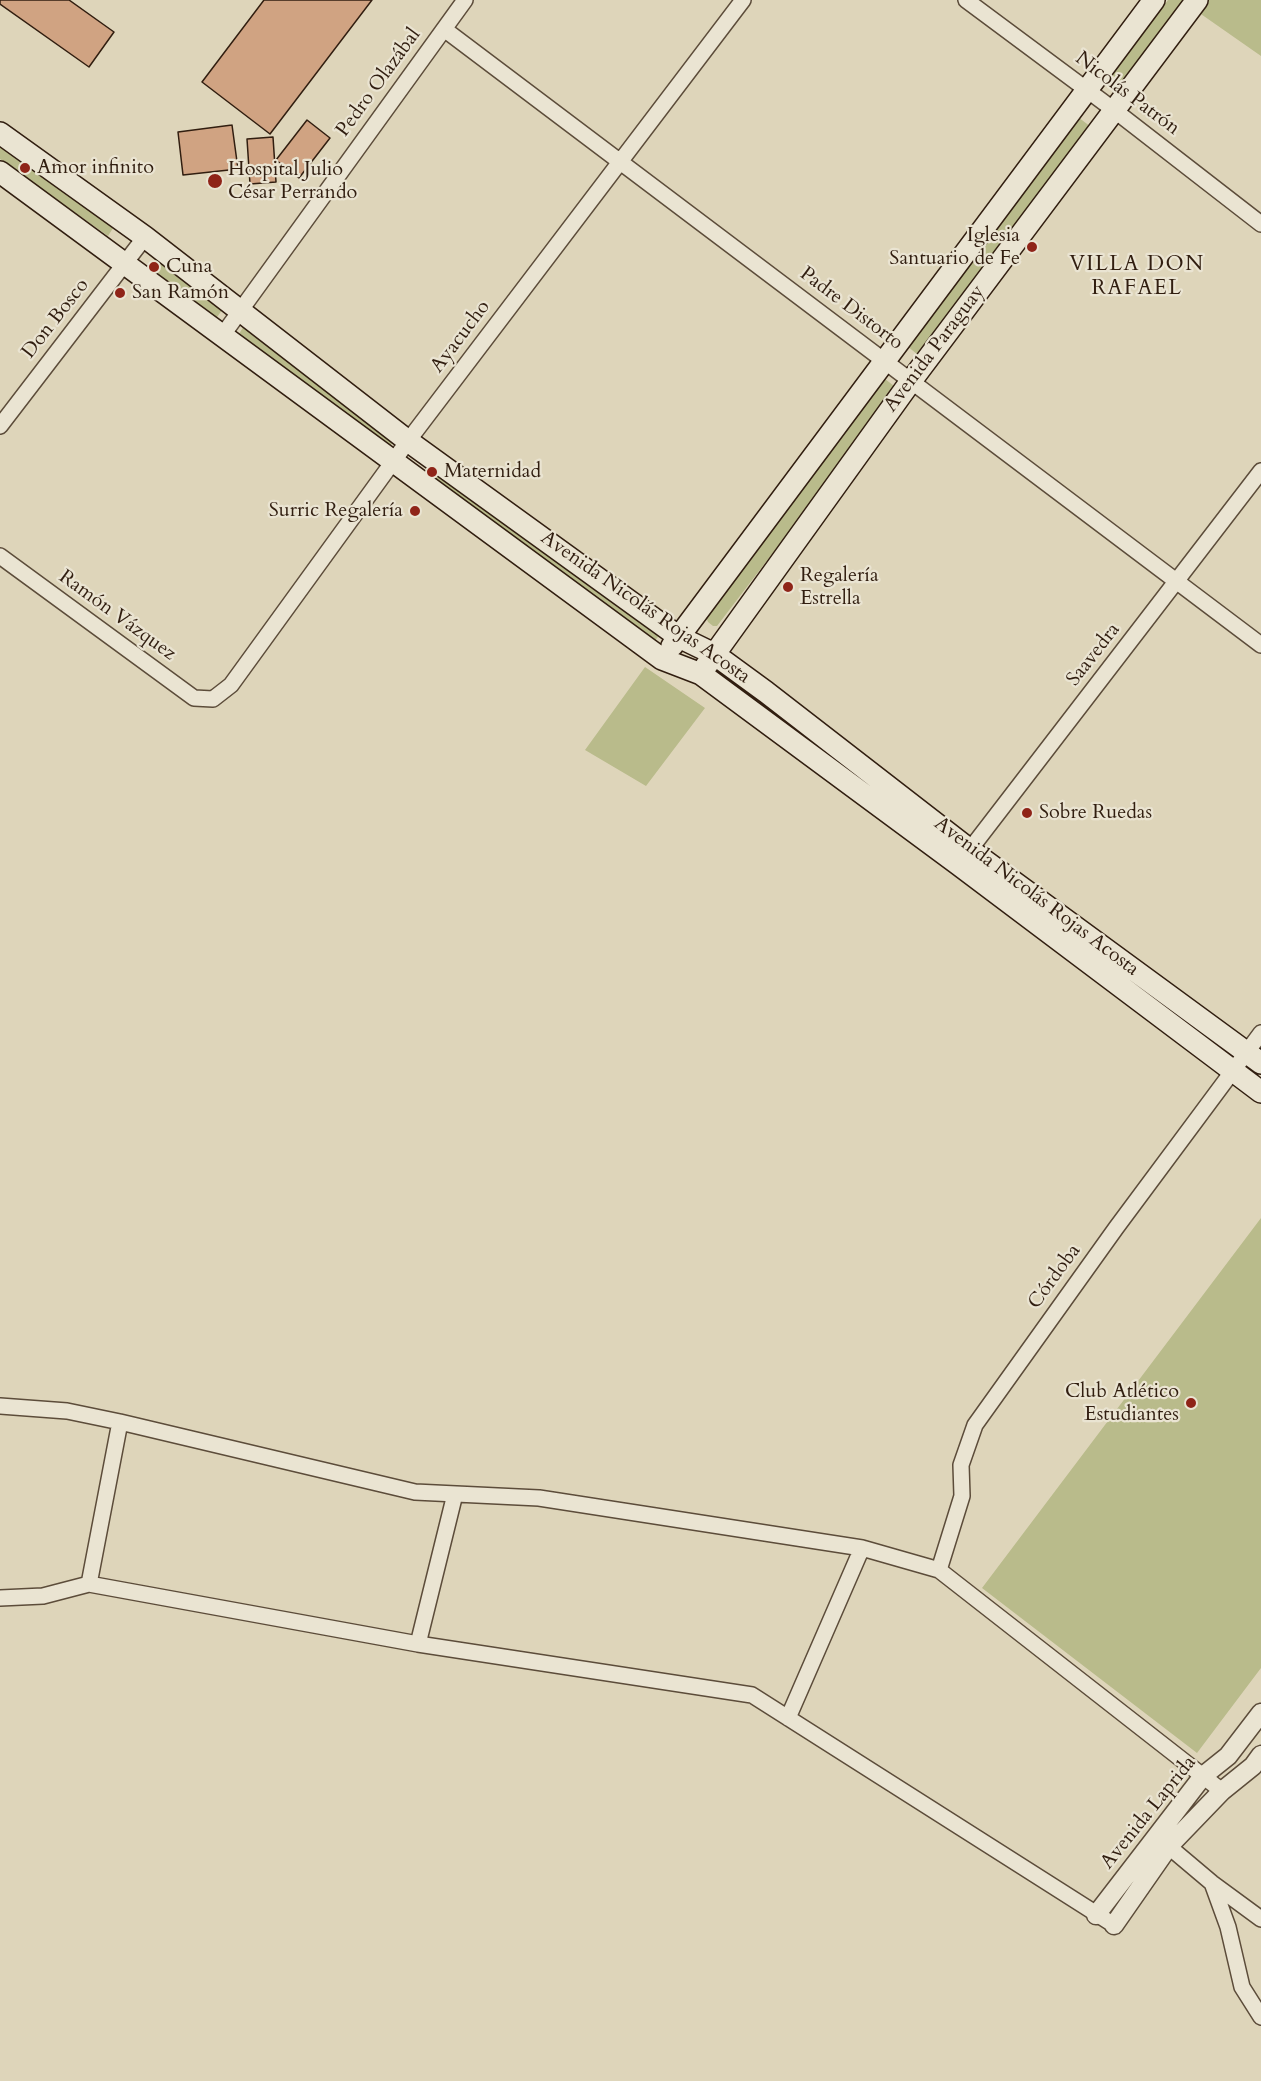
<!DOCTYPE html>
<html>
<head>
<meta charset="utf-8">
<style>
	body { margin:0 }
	canvas { display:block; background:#ded5ba }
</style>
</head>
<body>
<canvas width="1261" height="2081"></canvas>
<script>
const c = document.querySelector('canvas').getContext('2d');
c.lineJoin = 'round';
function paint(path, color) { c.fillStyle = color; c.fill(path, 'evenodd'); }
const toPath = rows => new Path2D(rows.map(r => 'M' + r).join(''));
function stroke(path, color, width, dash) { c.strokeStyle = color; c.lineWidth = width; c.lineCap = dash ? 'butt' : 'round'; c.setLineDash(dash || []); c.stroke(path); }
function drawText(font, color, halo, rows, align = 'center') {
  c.font = font + ' Cardo,serif'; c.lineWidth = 4.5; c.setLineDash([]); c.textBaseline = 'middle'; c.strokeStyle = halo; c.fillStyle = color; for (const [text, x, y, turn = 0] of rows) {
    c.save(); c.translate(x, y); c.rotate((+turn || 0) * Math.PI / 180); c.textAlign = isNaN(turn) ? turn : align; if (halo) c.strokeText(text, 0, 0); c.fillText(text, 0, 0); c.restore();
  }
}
paint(toPath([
	[1168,0,1188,0,1124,84,1112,75],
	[1207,0,1261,0,1261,56,1198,12],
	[1078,117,1091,127,918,355,906,345],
	[0,143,115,225,108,236,0,159],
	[155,259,222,310,215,320,148,269],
	[247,321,396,438,388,449,239,334],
	[885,379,898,389,717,626,713,626,708,622,706,617],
	[432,462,661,633,653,643,424,472],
	[645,667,705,708,646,786,585,750],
	[1261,1218,1261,1668,1197,1753,982,1588]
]), '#b9bb8b');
const building = toPath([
	[0,0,69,0,114,32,89,67,0,4,0,0],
	[264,0,372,0,270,134,202,82,264,0],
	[307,120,330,138,299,178,276,160,307,120],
	[232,125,238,169,183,175,178,132,232,125],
	[273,137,276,182,250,184,247,139,273,137]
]);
paint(building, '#d0a382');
stroke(building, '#311e10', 1.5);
const minor = toPath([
	[966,0,1114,110,1261,224],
	[444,29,1261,645],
	[222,336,465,0],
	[0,426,145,237],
	[0,556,194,698,213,699,231,685,408,441,743,0],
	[965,856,1261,471],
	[0,1406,67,1411,120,1422,415,1492,539,1498,862,1548,939,1570,1222,1791],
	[939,1570,962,1496,961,1465,975,1425,1116,1228,1261,1033],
	[89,1584,120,1422],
	[0,1598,43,1596,89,1584,418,1644,752,1695,1114,1925],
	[418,1644,455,1494],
	[788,1718,862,1548],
	[1161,1840,1212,1883,1261,1919],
	[1212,1883,1228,1927,1242,1987,1261,2017]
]);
const tertiary = toPath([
	[1096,1915,1203,1776,1228,1756,1261,1713],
	[1114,1925,1169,1846,1222,1791,1253,1766,1261,1755]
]);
const secondary = toPath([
	[0,133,145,237,408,441,679,637,714,654,766,692,970,850,1261,1063],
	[0,172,662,659,701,674,958,864,1261,1092],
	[672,646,1154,0],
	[706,666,911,381,1197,0]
]);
stroke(minor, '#5c4c3a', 18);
stroke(tertiary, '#5c4c3a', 21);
stroke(secondary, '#311e10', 24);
stroke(minor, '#eae4d2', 15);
stroke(tertiary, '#eae4d2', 18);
stroke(secondary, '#eae4d2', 21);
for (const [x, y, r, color] of [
	[25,168,6,"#8f2418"],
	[215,181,8,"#8f2418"],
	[1032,247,6,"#8f2418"],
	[154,267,6,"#8f2418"],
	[120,293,6,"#8f2418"],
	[432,472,6,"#8f2418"],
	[415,511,6,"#8f2418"],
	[788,587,6,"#8f2418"],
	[1027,813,6,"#8f2418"],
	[1191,1403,6,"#8f2418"]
]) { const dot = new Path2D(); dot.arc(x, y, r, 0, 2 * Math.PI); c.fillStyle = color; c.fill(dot); stroke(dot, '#eae4d2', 2); }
drawText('20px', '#311e10', '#eae4d2', [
	["Pedro Olazábal",379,83,-54],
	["Nicolás Patrón",1127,94,37],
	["Padre Distorto",851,309,37],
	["Don Bosco",56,319,-52],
	["Ayacucho",461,337,-53],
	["Avenida Paraguay",935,349,-53],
	["Avenida Nicolás Rojas Acosta",645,608,35],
	["Ramón Vázquez",117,616,36],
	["Saavedra",1094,655,-52],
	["Avenida Nicolás Rojas Acosta",1036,897,37],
	["Córdoba",1055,1277,-54],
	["Avenida Laprida",1149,1813,-51]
]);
drawText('20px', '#311e10', '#eae4d2', [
	["Amor infinito",37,168],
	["Hospital Julio",228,170],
	["César Perrando",228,193],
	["Iglesia",1020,236,"right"],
	["Santuario de Fe",1020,259,"right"],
	["Cuna",166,267],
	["San Ramón",132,293],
	["Maternidad",444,472],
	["Surric Regalería",403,511,"right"],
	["Regalería",800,576],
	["Estrella",800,599],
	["Sobre Ruedas",1039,813],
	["Club Atlético",1179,1392,"right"],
	["Estudiantes",1179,1415,"right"]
], 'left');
c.letterSpacing = '1.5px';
drawText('21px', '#311e10', '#eae4d2', [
	["VILLA DON",1137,265],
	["RAFAEL",1137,289]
]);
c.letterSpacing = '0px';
</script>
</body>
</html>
